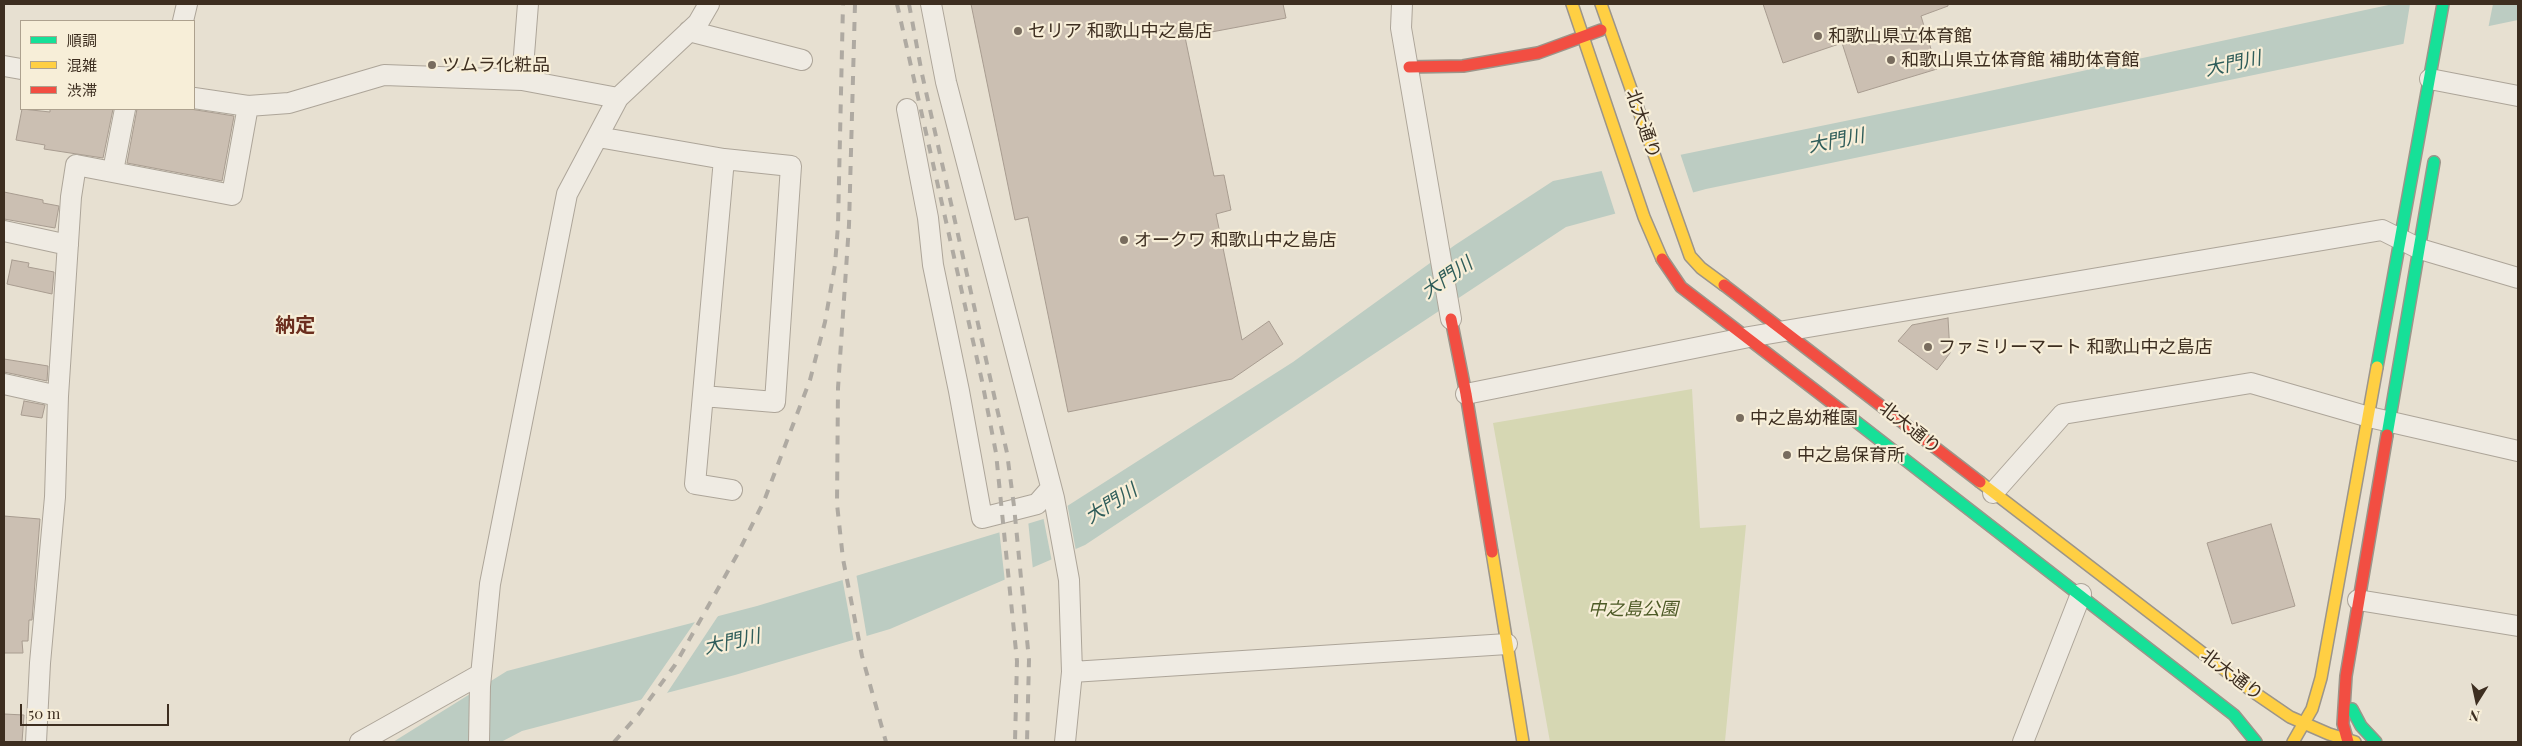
<!DOCTYPE html>
<html>
<head>
<meta charset="utf-8">
<style>
	body { margin:0 }
	#map { position:relative; width:2522px; height:746px; overflow:hidden; background:#e7e0d1; font-family:"Playfair Display","Noto Sans JP",serif }
	canvas { display:block }
	.frame { position:absolute; inset:0; border:5px solid #3d2e20; pointer-events:none }
	.legend { position:absolute; left:20px; top:20px; width:175px; height:90px; box-sizing:border-box; background:#f7eed8; border:1px solid #ada18e; margin:0; padding:6px 9px; list-style:none; font-size:15px; color:#3d2e20 }
	.legend li { display:flex; align-items:center; gap:10px; height:25px }
	.legend b { width:25px; border:1px solid #ada18e }
	.north { position:absolute; left:2452px; top:676px; width:50px; height:50px; -webkit-text-stroke:4px #f7eed8; paint-order:stroke; rotate:190deg; font-size:14px; font-weight:700; line-height:20px; text-align:center; color:#3d2e20 }
	.north::after { content:''; display:block; margin:auto; width:18px; height:22px; background:#3d2e20; clip-path:polygon(50% 0,100% 100%,50% 72%,0 100%) }
	.scale { position:absolute; left:20px; top:704px; width:149px; height:22px; box-sizing:border-box; border:2px solid #3d2e20; border-top:0; padding-left:6px; font-size:15px; line-height:18px; white-space:nowrap; color:#3d2e20; -webkit-text-stroke:4px #f7eed8; paint-order:stroke }
</style>
</head>
<body>
<div id="map">
<canvas width="2522" height="746"></canvas>
<div class="frame"></div>
<ul class="legend">
<li><b style="height:6px;background:#16e098"></b>順調</li>
<li><b style="height:6px;background:#ffcf43"></b>混雑</li>
<li><b style="height:6px;background:#f24e42"></b>渋滞</li>
</ul>
<div class="north">N</div>
<div class="scale">50 m</div>
</div>
<script>
const c = document.querySelector('canvas').getContext('2d');
c.lineJoin = 'round';
function paint(path, color) { c.fillStyle = color; c.fill(path, 'evenodd'); }
const toPath = rows => new Path2D(rows.map(r => 'M' + r).join(''));
function stroke(path, color, width, dash) { c.strokeStyle = color; c.lineWidth = width; c.lineCap = dash ? 'butt' : 'round'; c.setLineDash(dash || []); c.stroke(path); }
function drawText(font, color, halo, rows, align = 'center') {
  c.font = font + ' "Playfair Display","Noto Sans JP",serif'; c.lineWidth = 4.5; c.setLineDash([]); c.textBaseline = 'middle'; c.strokeStyle = halo; c.fillStyle = color; for (const [text, x, y, turn = 0] of rows) {
    c.save(); c.translate(x, y); c.rotate((+turn || 0) * Math.PI / 180); c.textAlign = isNaN(turn) ? turn : align; if (halo) c.strokeText(text, 0, 0); c.fillText(text, 0, 0); c.restore();
  }
}
paint(toPath([
	[1692,389,1700,528,1746,525,1725,741,1550,742,1493,423]
]), '#d6d7b3');
paint(toPath([
	[2393,4,2518,4,2518,20,1706,189,1566,227,1085,545,890,629,735,675,522,731,501,742,393,742,507,671,757,606,1050,517,1293,362,1455,245,1553,181,1957,98]
]), '#bcccc2');
paint(toPath([
	[2410,4,2493,4,2488,29,2403,47],
	[1680,153,1694,195,1616,216,1601,169],
	[1067,503,1076,551,1052,562,1043,516],
	[1028,520,1033,570,1005,582,999,529],
	[856,573,867,638,854,642,842,577],
	[720,613,665,696,639,703,697,619]
]), '#e7e0d1');
const building = toPath([
	[971,4,1283,4,1286,18,1185,37,1214,176,1224,175,1231,210,1216,214,1242,340,1269,321,1283,344,1232,379,1068,412,1028,217,1015,220,971,4],
	[1763,4,1948,4,1948,6,1921,16,1937,69,1858,93,1842,43,1783,63,1763,4],
	[22,109,50,112,50,109,113,109,103,158,44,149,45,145,16,140,22,109],
	[137,109,190,109,234,116,222,181,127,163,137,109],
	[4,192,43,200,43,203,59,206,55,228,4,219,4,192],
	[12,260,29,263,28,267,54,272,52,294,7,284,12,260],
	[1948,318,1950,353,1937,370,1898,341,1912,325,1948,318],
	[4,359,48,366,47,381,4,372,4,359],
	[24,401,45,405,42,418,21,415,24,401],
	[4,516,40,519,32,620,29,620,28,641,22,641,23,653,4,653,4,516],
	[2271,524,2295,606,2232,624,2207,543,2271,524],
	[4,714,24,715,22,742,4,742,4,714]
]);
paint(building, '#cbbfb2');
stroke(building, '#a89c90', 1);
const street = toPath([
	[931,4,946,82,1054,498,1069,580,1072,672,1065,742],
	[1402,4,1401,28,1451,319],
	[183,21,187,4],
	[689,31,802,60],
	[4,66,21,69],
	[2430,79,2518,96],
	[522,80,528,4],
	[194,98,248,106,289,103,384,75,522,80,618,98],
	[907,109,928,218,933,265,959,391,982,518,1037,504,1051,488],
	[598,137,724,159,695,484,732,490],
	[113,171,125,109],
	[4,231,68,245],
	[4,384,58,396],
	[1466,394,1749,337,2382,230,2420,249,2518,278],
	[703,396,775,402,791,166,724,159],
	[1993,493,2063,414,2251,383,2369,417,2518,451],
	[2358,600,2518,626],
	[1072,672,1507,644],
	[36,742,40,663,55,497,58,396,71,197,76,165,232,195,248,106],
	[360,742,481,674],
	[479,742,480,686,490,584,567,194,618,98,698,23,709,4],
	[2023,742,2081,594]
]);
const fast = toPath([
	[2377,367,2443,4],
	[1850,417,2234,715,2256,742],
	[2387,435,2434,162],
	[2352,709,2361,726,2376,742]
]);
const slow = toPath([
	[1572,4,1644,217,1662,259],
	[1601,4,1690,256,1701,268,1724,285],
	[1980,482,2252,691,2290,717,2329,734,2355,742],
	[1492,552,1523,742],
	[2293,742,2312,709,2321,678,2377,367]
]);
const jam = toPath([
	[1409,67,1463,66,1538,53,1601,30],
	[1662,259,1681,287,1850,417],
	[1724,285,1980,482],
	[1451,319,1466,394,1492,552],
	[2348,742,2343,724,2346,676,2387,435]
]);
stroke(street, '#ada599', 22);
stroke(fast, '#9c958a', 14);
stroke(slow, '#9c958a', 14);
stroke(jam, '#9c958a', 14);
stroke(street, '#efebe3', 20);
stroke(fast, '#16e098', 11);
stroke(slow, '#ffcf43', 11);
stroke(jam, '#f24e42', 11);
stroke(toPath([
	[855,4,849,225,838,388,837,504,843,559,862,656,886,742],
	[897,4,982,381,996,453,1017,661,1015,742],
	[909,4,922,74,1007,453,1014,506,1029,660,1027,742],
	[614,742,638,715,675,665,737,555,764,501,810,380,825,322,835,265,838,225,843,4]
]), '#afaaa2', 4, [9, 9]);
for (const [x, y, r, color] of [
	[1018,31,5,"#786c5e"],
	[1818,36,5,"#786c5e"],
	[1891,60,5,"#786c5e"],
	[432,65,5,"#786c5e"],
	[1124,240,5,"#786c5e"],
	[1928,347,5,"#786c5e"],
	[1740,418,5,"#786c5e"],
	[1787,455,5,"#786c5e"]
]) { const dot = new Path2D(); dot.arc(x, y, r, 0, 2 * Math.PI); c.fillStyle = color; c.fill(dot); stroke(dot, '#f7eed8', 2); }
drawText('18px', '#3d2e20', '#f7eed8', [
	["セリア 和歌山中之島店",1028,31],
	["和歌山県立体育館",1828,36],
	["和歌山県立体育館 補助体育館",1901,60],
	["ツムラ化粧品",442,65],
	["オークワ 和歌山中之島店",1134,240],
	["ファミリーマート 和歌山中之島店",1938,347],
	["中之島幼稚園",1750,418],
	["中之島保育所",1797,455]
], 'left');
drawText('18px', '#3d2e20', '#f7eed8', [
	["北大通り",1643,124,71],
	["北大通り",1910,428,38],
	["北大通り",2232,675,37]
]);
drawText('italic 18px', '#4d5a26', '#f7eed8', [
	["中之島公園",1633,609]
]);
drawText('italic 19px', '#2f5d5a', '#f7eed8', [
	["大門川",2233,64,-12],
	["大門川",1836,141,-11],
	["大門川",1447,278,-35],
	["大門川",1111,504,-32],
	["大門川",732,642,-12]
]);
drawText('bold 20px', '#6b2e1e', '#f7eed8', [
	["納定",295,326]
]);
</script>
</body>
</html>
